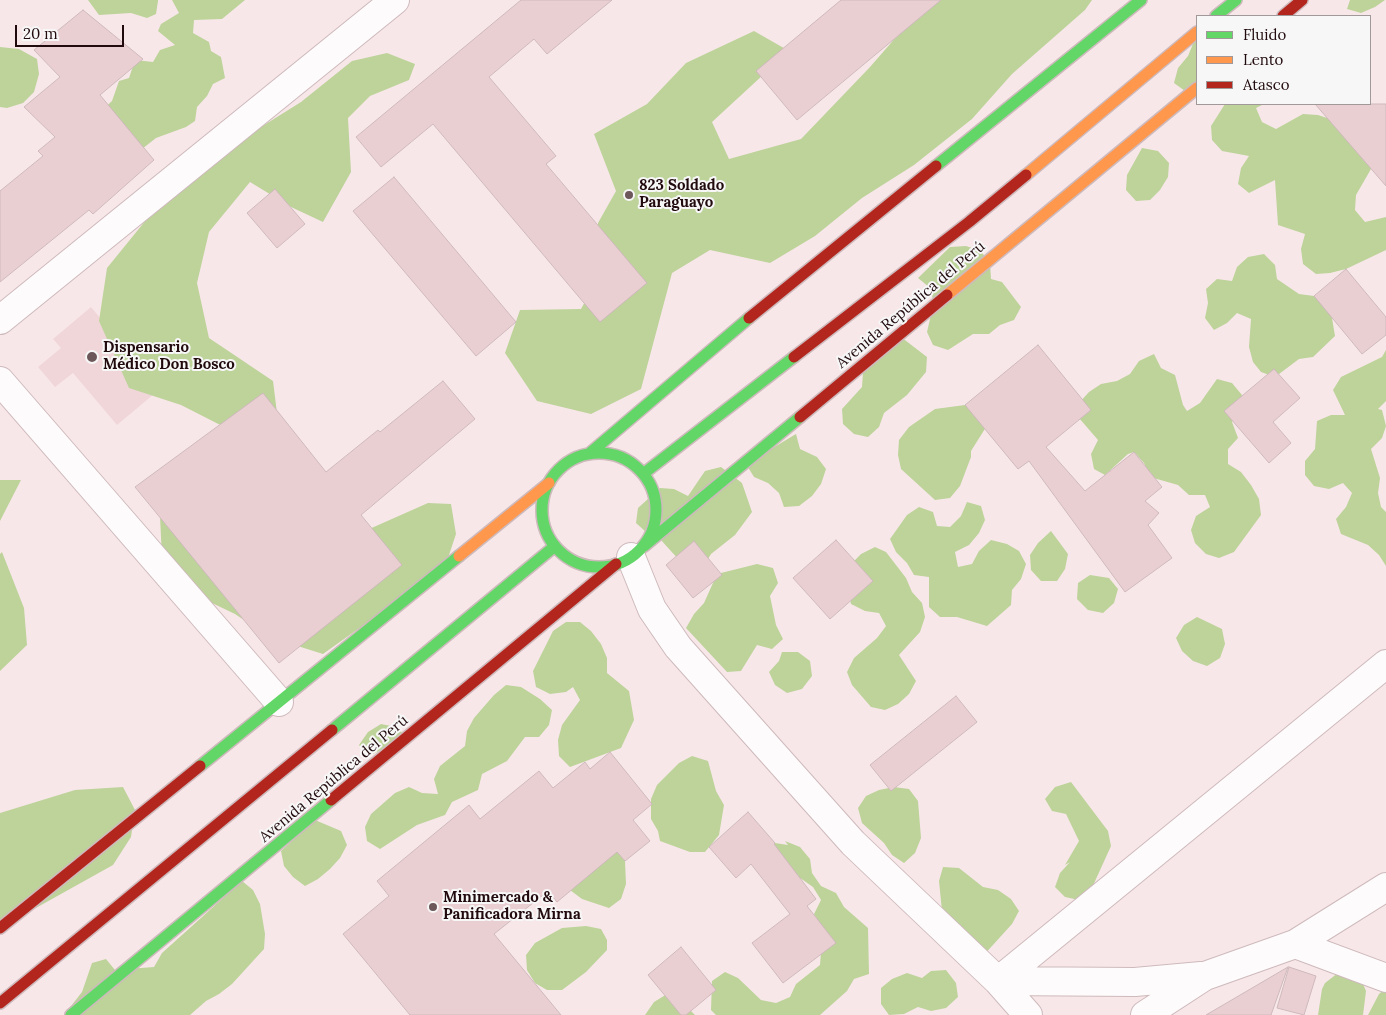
<!DOCTYPE html>
<html>
<head>
<meta charset="utf-8">
<style>
	body { margin:0 }
	#map { position:relative; width:1386px; height:1015px; overflow:hidden; background:#f8e7e9; font-family:Lora,serif }
	canvas { display:block }
	.legend { position:absolute; left:1196px; top:15px; width:175px; height:90px; box-sizing:border-box; background:#f7f7f7; border:1px solid #a19899; margin:0; padding:6px 9px; list-style:none; font-size:15px; color:#210a0d }
	.legend li { display:flex; align-items:center; gap:10px; height:25px }
	.legend b { width:25px; border:1px solid #a19899 }
	.scale { position:absolute; left:15px; top:25px; width:109px; height:22px; box-sizing:border-box; border:2px solid #210a0d; border-top:0; padding-left:6px; font-size:15px; line-height:18px; white-space:nowrap; color:#210a0d; -webkit-text-stroke:4px #f7f7f7; paint-order:stroke }
</style>
</head>
<body>
<div id="map">
<canvas width="1386" height="1015"></canvas>
<ul class="legend">
<li><b style="height:6px;background:#63d668"></b>Fluido</li>
<li><b style="height:6px;background:#ff974d"></b>Lento</li>
<li><b style="height:6px;background:#b3261e"></b>Atasco</li>
</ul>
<div class="scale">20 m</div>
</div>
<script>
const c = document.querySelector('canvas').getContext('2d');
c.lineJoin = 'round';
function paint(path, color) { c.fillStyle = color; c.fill(path, 'evenodd'); }
const toPath = rows => new Path2D(rows.map(r => 'M' + r).join(''));
function stroke(path, color, width, dash) { c.strokeStyle = color; c.lineWidth = width; c.lineCap = dash ? 'butt' : 'round'; c.setLineDash(dash || []); c.stroke(path); }
function drawText(font, color, halo, rows, align = 'center') {
  c.font = font + ' Lora,serif'; c.lineWidth = 4; c.setLineDash([]); c.textBaseline = 'middle'; c.strokeStyle = halo; c.fillStyle = color; for (const [text, x, y, turn = 0] of rows) {
    c.save(); c.translate(x, y); c.rotate((+turn || 0) * Math.PI / 180); c.textAlign = isNaN(turn) ? turn : align; if (halo) c.strokeText(text, 0, 0); c.fillText(text, 0, 0); c.restore();
  }
}
paint(toPath([
	[91,307,160,389,117,425,73,373,55,387,38,367,61,348,53,339]
]), '#f0d6d9');
paint(toPath([
	[88,0,158,0,158,1,156,14,147,18,131,13,99,15],
	[172,0,245,0,222,19,194,20,193,33,209,42,211,51,221,57,225,78,213,84,207,96,197,107,195,121,186,127,156,138,142,149,101,111,112,101,119,81,129,78,135,60,153,62,160,50,175,45,158,31,161,24,179,13],
	[932,0,1092,0,1085,10,1012,74,972,119,914,165,862,198,815,236,770,263,710,250,672,273,641,389,591,414,537,401,505,353,520,310,581,309,598,278,598,223,616,191,594,134,647,104,686,63,754,31,789,51,712,122,729,159,801,139,870,67,925,4],
	[1350,0,1385,0,1375,7,1361,13,1347,9],
	[1197,34,1197,88,1185,91,1174,83,1178,68,1188,56],
	[0,47,19,49,37,59,39,74,34,92,23,103,7,108,0,107],
	[387,53,415,64,409,80,370,96,348,118,351,172,323,222,291,207,250,182,209,232,197,283,209,338,273,381,280,437,238,434,181,405,129,388,99,321,107,268,181,177,301,102,352,61],
	[1225,104,1264,104,1256,108,1262,122,1276,129,1303,114,1318,115,1333,120,1365,156,1371,169,1356,195,1355,210,1365,222,1386,217,1386,250,1346,269,1330,273,1316,274,1303,264,1301,249,1305,234,1278,225,1275,180,1249,193,1238,184,1241,168,1249,156,1222,151,1212,140,1211,126],
	[1142,148,1158,151,1169,163,1168,177,1160,190,1150,200,1136,201,1126,190,1127,175],
	[966,246,981,251,990,264,991,279,1002,282,1021,307,1014,320,1000,325,989,334,973,334,948,350,933,345,927,332,934,302,929,287,918,278,950,247],
	[1264,254,1275,265,1277,279,1299,294,1314,296,1330,306,1335,336,1313,357,1299,359,1275,377,1261,372,1253,362,1249,347,1251,319,1237,313,1227,323,1214,330,1205,318,1208,303,1206,289,1217,279,1232,281,1237,267,1248,257],
	[901,337,927,357,926,372,907,395,884,413,879,427,868,437,854,434,843,424,842,409,862,387,863,372],
	[1386,350,1386,401,1378,409,1382,410,1386,426,1382,438,1371,449,1380,478,1378,493,1381,507,1386,512,1386,566,1379,555,1368,545,1341,534,1336,519,1346,507,1352,493,1343,483,1329,489,1314,486,1305,475,1305,461,1315,449,1317,421,1331,415,1345,415,1333,390,1341,377,1382,357],
	[1154,354,1161,368,1175,375,1183,405,1187,411,1200,403,1217,379,1232,383,1242,395,1240,410,1232,422,1238,438,1228,449,1228,464,1241,472,1251,485,1259,499,1261,515,1234,552,1219,558,1206,554,1195,543,1191,530,1196,516,1210,507,1205,495,1189,495,1178,485,1150,477,1144,463,1134,452,1128,454,1105,475,1094,469,1091,454,1098,440,1079,418,1079,403,1089,392,1101,384,1117,381,1130,374,1139,361],
	[965,405,981,410,988,424,971,451,971,457,960,486,950,498,935,500,901,469,898,455,899,440,909,427,935,409],
	[796,434,800,449,817,457,826,469,821,484,812,496,799,506,784,507,779,493,768,483,754,477,746,464],
	[721,467,742,483,752,512,735,535,711,554,703,567,690,572,660,539,646,532,636,523,638,508,660,488,674,489,688,496,705,471],
	[0,480,21,480,0,521],
	[967,502,981,506,985,520,979,533,969,545,955,552,958,567,972,564,979,551,991,540,1007,544,1019,551,1026,564,1021,579,1012,590,1011,605,987,626,957,617,940,617,929,607,929,577,914,575,907,563,896,552,890,539,907,515,919,507,933,512,937,526,950,527,961,516],
	[428,503,451,504,456,534,445,567,323,654,269,637,235,614,191,593,162,558,160,516,358,534],
	[1051,531,1068,554,1065,569,1057,581,1041,581,1031,570,1030,555,1038,543],
	[875,547,886,552,906,578,912,592,922,603,925,617,920,632,899,655,916,681,909,694,898,704,885,710,871,707,852,685,847,672,854,658,877,638,886,626,879,613,865,611,851,604,848,590,851,564,861,554],
	[2,552,24,608,27,645,0,671,0,554],
	[757,564,773,568,778,583,770,596,776,625,783,639,772,649,757,645,741,671,727,672,686,628,694,614,704,603,717,574],
	[1090,575,1109,578,1118,589,1114,603,1103,613,1088,610,1077,599,1078,583],
	[1197,617,1222,629,1225,644,1220,658,1207,666,1193,661,1182,651,1176,638,1184,625],
	[566,622,580,622,591,631,601,644,607,658,607,673,629,691,634,720,621,748,570,767,559,756,558,740,562,725,580,700,573,687,566,692,550,694,536,687,533,671,553,631],
	[782,652,798,652,810,661,812,676,802,689,787,693,775,685,769,672,779,661],
	[506,685,521,687,540,699,552,710,549,725,539,737,525,737,507,761,482,774,478,790,452,802,445,815,417,825,380,849,367,841,365,827,371,814,395,793,409,787,422,793,438,794,434,779,440,766,465,746,467,731,474,718,494,695],
	[381,724,396,727,407,737,367,757,359,745,368,732],
	[692,756,708,761,716,791,724,805,719,835,705,852,690,852,660,841,658,831,651,819,651,799,657,785,679,763],
	[1071,782,1108,831,1111,846,1091,890,1079,900,1065,897,1055,887,1060,873,1070,862,1065,865,1079,841,1066,814,1052,811,1045,799,1055,787],
	[123,787,135,810,131,837,113,865,0,928,0,813,75,790],
	[894,787,909,789,918,801,921,838,915,853,904,863,892,855,884,843,862,823,858,808,866,796,879,790],
	[315,820,341,831,347,845,340,858,330,869,318,879,305,886,293,877,284,866,281,851],
	[785,841,800,847,810,859,812,873,821,886,836,893,844,907,868,928,869,974,854,979,847,991,820,1015,716,1015,711,1010,712,981,725,972,738,978,761,1000,776,1003,790,997,796,984,820,965,821,952,829,939,814,914,821,900,813,887,763,852,775,843,788,845],
	[617,849,625,861,626,884,621,899,609,908,582,899,570,890],
	[943,867,959,868,983,887,998,890,1011,899,1019,911,1012,924,982,957,942,911,939,881],
	[242,881,253,890,260,904,265,934,264,949,232,984,219,994,206,1001,190,1015,64,1015,82,992,92,963,106,959,115,970,154,967,162,953],
	[586,926,601,929,607,940,607,950,586,972,562,990,547,990,535,983,527,970,526,955,535,943,562,928],
	[946,970,956,983,958,997,946,1008,931,1011,918,1007,904,1014,889,1015,881,1004,881,988,892,979,907,973,922,978,931,971],
	[1338,973,1360,977,1366,991,1363,1015,1318,1015,1322,989,1325,983],
	[1386,988,1386,1015,1368,1015,1379,994],
	[667,994,681,1001,695,1015,645,1015,654,1002]
]), '#bdd39a');
const building = toPath([
	[521,0,612,0,547,54,534,39,489,77,556,156,546,164,647,283,600,322,433,124,381,167,356,137,521,0],
	[841,0,941,0,797,120,756,71,841,0],
	[83,10,143,59,100,95,154,160,93,214,89,210,0,282,0,191,43,156,38,151,55,137,24,107,60,77,34,50,83,10],
	[1315,104,1386,104,1386,186,1315,104],
	[394,177,516,322,476,356,353,211,394,177],
	[275,189,305,224,277,248,247,213,275,189],
	[1346,269,1386,317,1386,335,1362,354,1314,296,1346,269],
	[1038,345,1091,410,1046,447,1085,491,1134,452,1162,487,1145,501,1159,513,1148,525,1172,558,1125,592,1029,461,1018,469,965,405,1038,345],
	[1274,369,1300,398,1273,422,1291,443,1269,463,1224,411,1274,369],
	[443,381,475,419,361,515,402,565,279,663,135,487,263,393,326,472,378,430,380,432,443,381],
	[836,540,873,581,830,619,793,578,836,540],
	[694,541,722,575,693,598,666,565,694,541],
	[956,696,977,722,891,791,870,765,956,696],
	[610,752,652,804,633,820,650,841,625,861,617,852,557,902,548,891,494,934,561,1015,410,1015,343,934,389,896,377,881,469,805,480,819,539,771,553,788,585,762,590,769,610,752],
	[748,812,775,843,774,844,816,899,807,906,836,943,783,983,752,943,790,914,751,864,736,878,709,847,748,812],
	[681,947,716,990,686,1015,681,1015,648,975,681,947],
	[1288,967,1271,1015,1206,1015,1288,967],
	[1289,967,1316,976,1304,1015,1277,1008,1289,967]
]);
paint(building, '#eacfd2');
stroke(building, '#ceb9bc', 1);
const street = toPath([
	[0,320,395,0],
	[0,381,279,702],
	[631,557,652,609,678,647,853,843,998,981,1028,1015],
	[1295,944,1386,978],
	[998,981,1386,664],
	[998,981,1135,982,1201,976],
	[1145,1015,1205,976,1295,944,1386,887]
]);
const fast = toPath([
	[1216,16,1236,0],
	[936,166,1141,0],
	[590,453,749,318],
	'542 510a57 57 0 1 1 114 0a57 57 0 1 1-114 0Z',
	[643,474,794,357],
	[644,546,800,417],
	[332,730,555,546],
	[200,766,459,556],
	[71,1015,331,800]
]);
const slow = toPath([
	[1026,175,1197,32],
	[947,295,1197,88],
	[459,556,549,483]
]);
const jam = toPath([
	[1283,16,1302,0],
	[749,318,936,166],
	[794,357,969,222,1026,175],
	[800,417,947,295],
	[331,800,616,564],
	[0,928,200,766],
	[0,1003,332,730]
]);
stroke(street, '#cebabc', 30);
stroke(fast, '#cebabc', 14);
stroke(slow, '#cebabc', 14);
stroke(jam, '#cebabc', 14);
stroke(street, '#fefbfc', 28);
stroke(fast, '#63d668', 11);
stroke(slow, '#ff974d', 11);
stroke(jam, '#b3261e', 11);
for (const [x, y, r, color] of [
	[629,195,5,"#6c575a"],
	[92,357,6,"#6c575a"],
	[433,907,5,"#6c575a"]
]) { const dot = new Path2D(); dot.arc(x, y, r, 0, 2 * Math.PI); c.fillStyle = color; c.fill(dot); stroke(dot, '#f7f7f7', 2); }
drawText('bold 15px', '#210a0d', '#f7f7f7', [
	["823 Soldado",639,186],
	["Paraguayo",639,203],
	["Dispensario",103,348],
	["Médico Don Bosco",103,365],
	["Minimercado &",443,898],
	["Panificadora Mirna",443,915]
], 'left');
drawText('15px', '#210a0d', '#f7f7f7', [
	["Avenida República del Perú",911,305,-40],
	["Avenida República del Perú",334,779,-40]
]);
</script>
</body>
</html>
